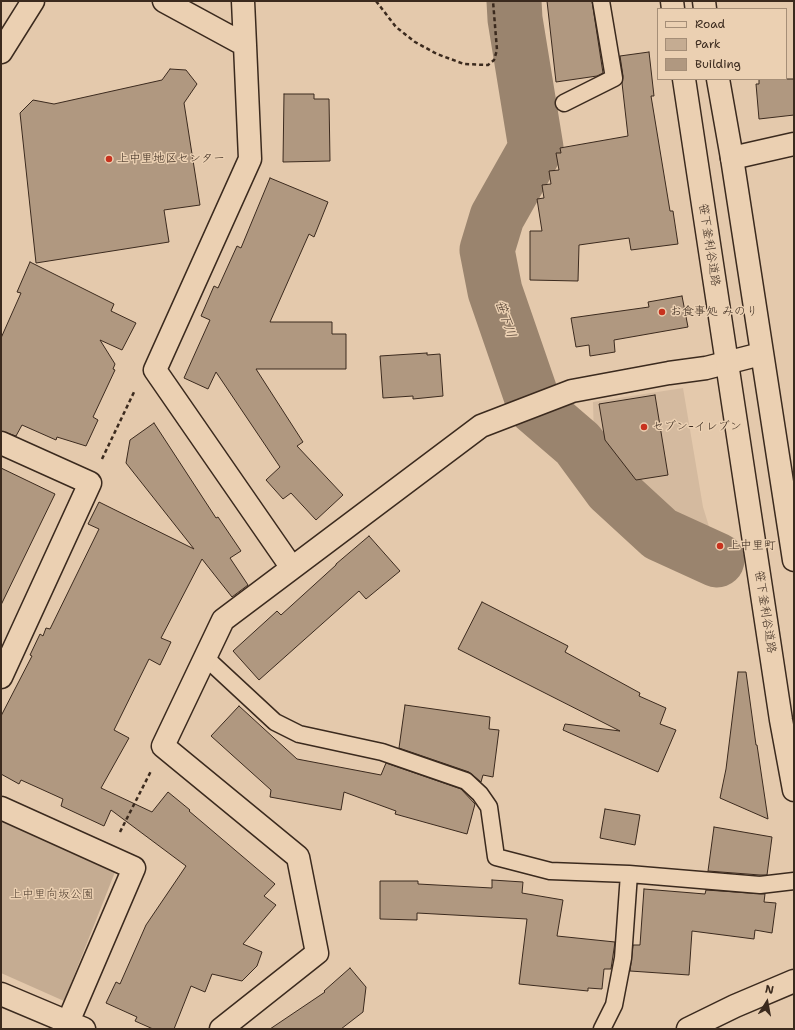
<!DOCTYPE html>
<html>
<head>
<meta charset="utf-8">
<style>
	body { margin:0 }
	#map { position:relative; width:795px; height:1030px; overflow:hidden; background:#e4c9ac; font-family:"Shantell Sans",sans-serif }
	canvas { display:block }
	.frame { position:absolute; inset:0; border:2px solid #3b2a1e; pointer-events:none }
	.legend { position:absolute; left:657px; top:8px; width:130px; height:72px; box-sizing:border-box; background:#ebd0b2; border:1px solid #a58e77; margin:0; padding:5px 7px; list-style:none; font-size:12px; color:#3b2a1e }
	.legend li { display:flex; align-items:center; gap:8px; height:20px }
	.legend b { width:20px; border:1px solid #a58e77 }
	.north { position:absolute; left:747px; top:982px; width:40px; height:40px; -webkit-text-stroke:3px #ebd0b2; paint-order:stroke; rotate:11deg; font-size:11px; font-weight:700; line-height:16px; text-align:center; color:#3b2a1e }
	.north::after { content:''; display:block; margin:auto; width:14px; height:18px; background:#3b2a1e; clip-path:polygon(50% 0,100% 100%,50% 72%,0 100%) }
</style>
</head>
<body>
<div id="map">
<canvas width="795" height="1030"></canvas>
<div class="frame"></div>
<ul class="legend">
<li><b style="height:5px;background:#ebd0b2"></b>Road</li>
<li><b style="height:11px;background:#c5ac92"></b>Park</li>
<li><b style="height:11px;background:#b09880"></b>Building</li>
</ul>
<div class="north">N</div>
</div>
<script>
const c = document.querySelector('canvas').getContext('2d');
c.lineJoin = 'round';
function paint(path, color) { c.fillStyle = color; c.fill(path, 'evenodd'); }
const toPath = rows => new Path2D(rows.map(r => 'M' + r).join(''));
function stroke(path, color, width, dash) { c.strokeStyle = color; c.lineWidth = width; c.lineCap = dash ? 'butt' : 'round'; c.setLineDash(dash || []); c.stroke(path); }
function drawText(font, color, halo, rows, align = 'center') {
  c.font = font + ' "Shantell Sans","Klee One",sans-serif'; c.lineWidth = 3; c.setLineDash([]); c.textBaseline = 'middle'; c.strokeStyle = halo; c.fillStyle = color; for (const [text, x, y, turn = 0] of rows) {
    c.save(); c.translate(x, y); c.rotate((+turn || 0) * Math.PI / 180); c.textAlign = isNaN(turn) ? turn : align; if (halo) c.strokeText(text, 0, 0); c.fillText(text, 0, 0); c.restore();
  }
}
paint(toPath([
	[683,388,703,507,711,533,695,531,652,504,594,438,593,402]
]), '#d4ba9f');
paint(toPath([
	[1,820,117,867,64,1001,1,973]
]), '#c5ac92');
stroke(toPath([
	[514,1,515,19,536,148,497,217,487,250,495,291,535,407,578,444,611,489,660,534,717,560]
]), '#9a846e', 55);
const building = toPath([
	[547,1,592,1,603,73,597,76,556,82,547,1],
	[649,52,654,96,651,96,670,211,673,211,678,244,631,250,629,238,579,245,578,281,530,280,530,231,542,231,537,199,544,198,542,185,551,184,549,171,559,170,556,153,561,153,560,148,628,136,622,83,623,76,620,56,649,52],
	[170,69,186,70,197,84,184,103,200,205,164,210,169,242,36,263,20,113,33,100,54,104,162,80,170,69],
	[759,79,794,79,794,115,759,119,756,84,759,84,759,79],
	[284,94,314,94,314,99,329,99,330,161,283,162,284,94],
	[270,178,328,202,314,237,309,234,270,322,332,322,332,334,346,334,346,369,256,369,303,442,297,446,343,495,316,520,291,493,283,499,266,480,280,467,216,372,208,389,184,378,210,320,201,316,214,286,218,288,237,246,241,248,270,178],
	[30,262,114,304,111,311,136,323,122,350,100,340,115,364,113,369,115,370,93,417,98,420,86,446,57,437,56,440,22,425,16,436,1,431,1,338,21,293,17,292,30,262],
	[682,296,688,327,614,340,615,352,590,356,589,345,576,347,571,318,649,307,648,302,682,296],
	[427,353,427,355,440,354,443,396,413,399,413,396,383,398,380,356,427,353],
	[655,395,668,475,636,480,605,440,599,404,655,395],
	[154,423,216,518,218,517,241,551,230,558,248,585,232,597,202,559,161,638,171,642,160,665,149,659,114,730,129,738,101,788,152,812,168,792,190,810,189,811,275,884,264,896,276,905,243,944,262,952,257,966,242,981,212,974,205,992,191,986,174,1029,153,1029,135,1021,137,1017,106,1003,116,982,120,984,146,925,186,866,111,810,104,826,61,806,63,799,21,780,19,784,1,774,1,716,32,656,30,655,40,634,43,636,46,628,50,629,99,529,88,524,99,502,194,549,126,463,130,440,154,423],
	[1,468,55,494,1,605,1,468],
	[369,536,400,571,366,599,359,591,259,680,233,651,277,611,281,615,336,565,336,564,369,536],
	[482,602,568,646,565,652,640,693,639,696,666,708,660,724,676,730,658,772,563,730,565,724,620,731,458,649,482,602],
	[738,672,746,672,756,745,757,745,768,819,720,798,726,769,738,672],
	[405,705,490,717,489,729,499,730,493,777,483,775,481,782,469,772,399,748,405,705],
	[239,706,297,759,381,775,386,763,461,789,475,804,467,834,395,814,396,811,344,792,341,810,270,797,271,790,211,736,239,706],
	[605,809,640,815,635,845,600,838,605,809],
	[714,827,772,837,767,875,760,875,708,871,714,827],
	[492,880,523,882,522,893,563,900,557,936,615,942,611,969,604,969,602,989,588,988,588,991,519,984,527,919,417,913,417,920,380,919,380,881,418,881,418,884,492,888,492,880],
	[644,889,705,894,706,890,765,894,764,902,776,903,772,933,755,930,754,939,692,931,689,975,630,971,633,945,640,945,644,889],
	[350,968,366,987,363,1012,341,1029,270,1029,325,992,324,991,350,968]
]);
paint(building, '#b09880');
stroke(building, '#3b2a1e', 1);
const service = toPath([
	[564,103,614,78,601,1],
	[206,658,275,722,299,734,382,752,466,781,480,794,489,807,496,857,550,871,629,874,760,885,794,881],
	[602,1029,614,1005,623,958,629,874]
]);
const minor = toPath([
	[164,1,245,45,250,159,155,370,292,568],
	[243,1,245,45],
	[1,52,33,1],
	[732,158,794,144],
	[1,443,90,483,1,677],
	[1,808,134,868,68,1022],
	[1,994,84,1029],
	[221,1029,317,953,298,857,163,746,223,620,481,426,572,391,669,373,706,368,761,354]
]);
const tertiary = toPath([
	[672,1,673,9],
	[704,1,705,9],
	[684,79,781,720,794,790],
	[718,79,732,158,794,560],
	[688,1029,735,1006,794,981]
]);
stroke(service, '#3b2a1e', 19);
stroke(minor, '#3b2a1e', 25);
stroke(tertiary, '#3b2a1e', 25);
stroke(toPath([
	[376,1,396,27,415,42,437,54,464,64,488,65,494,60,497,50,493,1],
	[102,459,135,390],
	[120,832,151,771]
]), '#3b2a1e', 2.5, [4, 3]);
stroke(service, '#ebd0b2', 16);
stroke(minor, '#ebd0b2', 22);
stroke(tertiary, '#ebd0b2', 22);
for (const [x, y, r, color] of [
	[109,159,4,"#c8321e"],
	[662,312,4,"#c8321e"],
	[644,427,4,"#c8321e"],
	[720,546,4,"#c8321e"]
]) { const dot = new Path2D(); dot.arc(x, y, r, 0, 2 * Math.PI); c.fillStyle = color; c.fill(dot); stroke(dot, '#ebd0b2', 1.5); }
drawText('12px', '#3b2a1e', '#ebd0b2', [
	["上中里地区センター",117,159],
	["お食事処 みのり",670,312],
	["セブン-イレブン",652,427],
	["上中里町",728,546]
], 'left');
drawText('12px', '#3b2a1e', '#ebd0b2', [
	["笹下釜利谷道路",709,245,81],
	["笹下釜利谷道路",765,612,81]
]);
drawText('12px', '#503e2f', '#ebd0b2', [
	["上中里向坂公園",52,895]
]);
drawText('italic 13px', '#534032', '#ebd0b2', [
	["笹下川",505,319,71]
]);
</script>
</body>
</html>
